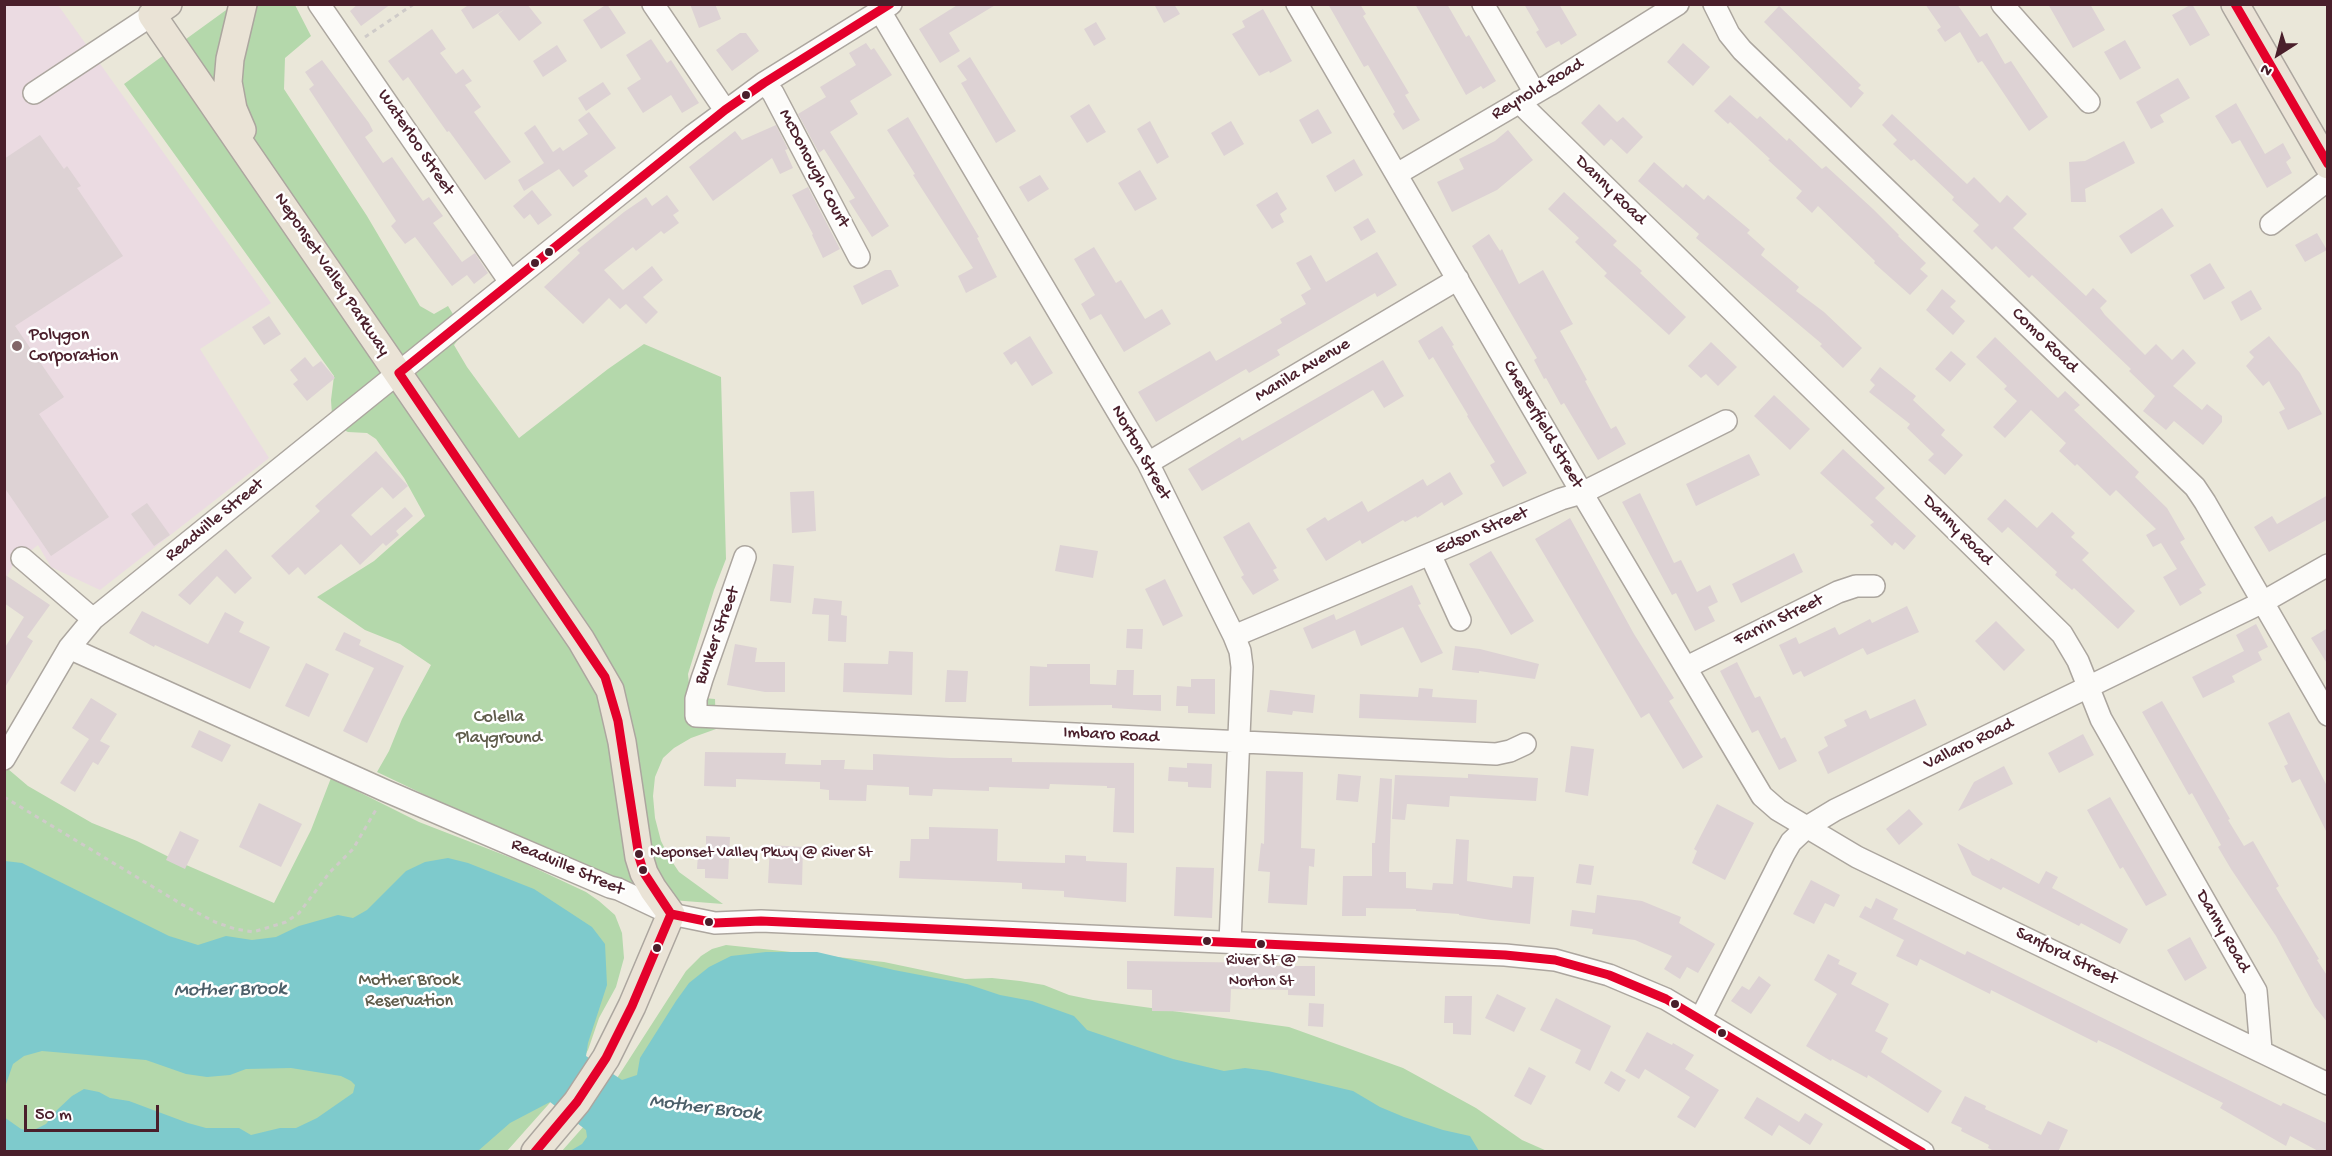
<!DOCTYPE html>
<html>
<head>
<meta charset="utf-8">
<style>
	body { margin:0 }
	#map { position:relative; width:2332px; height:1156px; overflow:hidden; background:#eae7d9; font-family:"Gochi Hand",sans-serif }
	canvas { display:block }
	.frame { position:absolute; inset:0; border:6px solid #4a1f2b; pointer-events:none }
	.north { position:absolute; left:2248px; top:24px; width:60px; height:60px; -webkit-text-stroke:4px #fff; paint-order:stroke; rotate:216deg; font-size:16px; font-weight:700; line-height:24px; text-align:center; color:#4a1f2b }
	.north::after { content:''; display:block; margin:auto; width:21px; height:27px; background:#4a1f2b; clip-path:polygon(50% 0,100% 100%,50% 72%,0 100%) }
	.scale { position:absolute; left:24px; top:1105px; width:135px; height:27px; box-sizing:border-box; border:3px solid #4a1f2b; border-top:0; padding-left:8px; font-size:18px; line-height:21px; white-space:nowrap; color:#4a1f2b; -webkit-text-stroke:4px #fff; paint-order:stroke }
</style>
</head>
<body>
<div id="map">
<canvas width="2332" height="1156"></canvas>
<div class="frame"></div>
<div class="north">N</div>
<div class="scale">50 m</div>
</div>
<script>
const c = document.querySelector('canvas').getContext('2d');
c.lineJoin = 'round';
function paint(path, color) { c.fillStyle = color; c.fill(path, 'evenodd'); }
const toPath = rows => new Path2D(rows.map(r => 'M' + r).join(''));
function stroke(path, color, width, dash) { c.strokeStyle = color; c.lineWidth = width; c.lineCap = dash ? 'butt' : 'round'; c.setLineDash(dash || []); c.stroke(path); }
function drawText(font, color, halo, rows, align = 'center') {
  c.font = font + ' "Gochi Hand",sans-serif'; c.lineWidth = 5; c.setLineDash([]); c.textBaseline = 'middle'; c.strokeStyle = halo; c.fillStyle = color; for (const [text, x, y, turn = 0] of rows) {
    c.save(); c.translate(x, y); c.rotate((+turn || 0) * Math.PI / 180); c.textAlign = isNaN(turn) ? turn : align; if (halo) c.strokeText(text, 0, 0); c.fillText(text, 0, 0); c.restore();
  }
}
paint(toPath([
	[5,5,58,5,271,303,200,349,269,458,100,590,51,567,38,545,13,565,5,580]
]), '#ebdbe2');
paint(toPath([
	[233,5,295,5,311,36,285,58,284,89,367,216,420,306,434,314,448,306,464,332,454,345,467,367,519,438,608,369,644,344,721,377,726,559,714,590,688,674,689,684,694,691,703,698,715,699,716,729,691,738,674,748,663,758,655,777,653,796,655,818,661,841,669,857,679,872,723,904,659,899,507,834,377,772,389,751,402,719,431,665,400,644,365,630,317,597,374,561,425,516,404,478,376,439,367,433,348,432,338,427,332,415,331,400,334,376,124,84],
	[8,769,28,786,92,823,137,841,177,861,274,903,311,830,331,778,419,822,522,862,586,892,599,901,615,915,622,933,624,958,616,987,599,1018,588,1050,572,1078,507,1151,5,1151,4,773],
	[726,945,884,962,965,979,992,978,1020,981,1044,985,1069,995,1093,1000,1289,1027,1403,1068,1476,1108,1522,1140,1547,1151,561,1152,592,1117,686,971,701,956,712,949]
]), '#b4d8ab');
paint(toPath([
	[448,858,468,863,534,889,592,927,605,944,607,985,588,1043,586,1056,622,1080,637,1075,640,1058,676,1001,689,983,709,967,731,956,766,952,817,952,894,970,967,984,1000,995,1032,1001,1074,1016,1087,1030,1173,1059,1224,1071,1245,1068,1268,1071,1353,1091,1380,1107,1404,1117,1443,1130,1470,1136,1479,1151,570,1151,582,1144,587,1137,586,1130,550,1102,510,1123,478,1151,5,1152,4,1117,21,1129,32,1131,46,1124,57,1110,72,1096,84,1089,99,1092,110,1098,129,1101,188,1123,206,1128,239,1128,251,1135,280,1128,296,1128,317,1118,353,1093,355,1085,351,1081,341,1076,291,1068,246,1069,230,1075,207,1077,186,1074,146,1060,42,1051,24,1056,13,1064,5,1087,5,861,22,863,169,936,198,945,226,936,252,940,276,937,299,926,338,915,353,918,367,910,406,871,425,862]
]), '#7ecacc');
paint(toPath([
	[358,4,391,4,361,26,350,11],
	[470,4,527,4,542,23,519,41,498,14,505,9,473,29,461,10],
	[607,4,626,33,601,49,583,20],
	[690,4,715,4,721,19,699,28],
	[959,4,997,4,949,33,960,51,940,63,919,29],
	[1154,4,1174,4,1180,14,1164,23],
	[1328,4,1360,4,1366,14,1363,16,1409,93,1405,95,1420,120,1403,130,1393,114,1395,112,1368,65,1364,67],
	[1415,4,1447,4,1466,37,1469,35,1496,81,1483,89,1481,86,1466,95],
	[1524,4,1559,4,1577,35,1561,45,1559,41,1546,48,1536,32,1539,30],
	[1925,4,1957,4,1980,37,1987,33,2005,64,2011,61,2048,117,2029,131,1982,61,1978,63,1960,32,1945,42,1937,30,1941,27],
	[2048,4,2090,4,2105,30,2073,48],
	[2192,4,2210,35,2190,46,2172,15],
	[1779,6,1861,85,1858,88,1864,93,1851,108,1764,22],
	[1263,9,1292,61,1270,73,1269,71,1259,76,1232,34,1245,27,1242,21],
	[1096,22,1106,39,1094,46,1084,29],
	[432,29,446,49,440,53,456,74,463,69,472,81,465,85,481,107,474,112,511,162,485,180,449,131,447,132,408,77,403,81,388,61],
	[740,33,746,33,759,51,732,71,716,50],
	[651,39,667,63,671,60,699,103,682,113,671,95,643,113,627,88,641,79,626,55],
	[2125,40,2141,68,2120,80,2104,52],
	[866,43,871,50,874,48,892,75,850,101,858,114,830,132,889,226,872,237,849,201,855,198,824,149,819,153,798,114,826,97,820,87,856,65,849,53],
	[1683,43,1710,67,1693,86,1667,62],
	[557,45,567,61,543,77,533,61],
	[970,57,1016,131,996,143,961,83,967,80,957,66],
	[322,60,369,123,373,131,365,137,383,163,392,157,423,201,429,197,443,216,433,223,462,262,475,253,488,273,474,284,467,275,452,286,415,237,405,244,391,226,396,221,309,89,314,85,305,72],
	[2178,78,2190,98,2160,115,2164,122,2151,129,2136,102],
	[603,82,611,94,586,111,578,98],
	[1730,95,1757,119,1760,116,1787,141,1789,138,1822,169,1826,166,1873,209,1899,235,1898,236,1926,263,1920,269,1928,276,1910,295,1874,263,1875,261,1818,206,1812,213,1796,198,1802,191,1768,160,1770,159,1730,122,1728,124,1714,111],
	[2236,103,2265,154,2283,143,2291,158,2286,162,2292,173,2267,188,2240,140,2232,144,2215,116],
	[1089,104,1106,132,1087,143,1070,116],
	[1599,104,1617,122,1623,117,1643,137,1627,154,1611,139,1604,146,1581,123],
	[1318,109,1332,133,1312,144,1299,120],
	[589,112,616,148,584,171,588,176,573,187,559,169,524,191,518,180,544,163,524,133,535,125,553,152,560,147,563,151,588,134,578,120],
	[1892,114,1967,184,1974,177,2000,203,2007,195,2027,214,2013,228,2086,296,2093,288,2107,301,2100,308,2105,315,2145,355,2156,344,2172,360,2183,349,2196,363,2173,386,2202,410,2207,404,2222,416,2222,422,2203,445,2174,421,2166,430,2143,411,2155,396,2129,371,2131,369,2032,275,2029,278,1996,246,1992,250,1973,231,1979,225,1952,200,1954,197,1914,159,1911,161,1893,144,1897,140,1882,125],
	[908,117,979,237,977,238,997,277,966,293,958,276,973,268,913,175,915,174,887,130],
	[1150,121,1169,157,1157,164,1137,129],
	[1231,121,1244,144,1224,156,1211,133],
	[776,125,788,149,785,150,793,168,780,174,772,158,713,201,689,167,735,131,742,140],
	[1508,130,1533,160,1497,190,1452,212,1437,182,1464,169,1459,159,1495,141],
	[40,135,64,169,67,166,81,186,77,188,123,256,15,326,64,397,39,414,109,517,51,556,4,487,4,159],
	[2124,141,2135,163,2085,189,2086,202,2071,202,2069,162,2085,161],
	[1354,159,1363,175,1335,192,1326,176],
	[1654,162,1683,188,1686,184,1704,200,1708,195,1750,230,1747,233,1765,249,1761,255,1799,287,1796,291,1824,312,1862,348,1843,368,1820,346,1822,344,1696,238,1699,234,1638,181],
	[1140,170,1157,199,1135,211,1118,183],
	[1040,175,1049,189,1028,202,1019,187],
	[808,187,840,249,823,258,812,235,813,234,792,195],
	[532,190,552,215,538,225,530,214,524,219,513,206],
	[1277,192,1287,209,1280,214,1284,222,1272,229,1256,205],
	[1564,192,1617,241,1613,245,1642,271,1640,273,1686,317,1669,335,1604,276,1607,273,1575,242,1579,238,1548,209],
	[667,195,679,211,673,215,679,223,664,234,661,231,636,251,633,247,604,270,623,290,652,266,663,280,643,297,658,312,646,324,626,304,620,309,609,298,583,324,544,287,580,253,577,250,624,212,646,197,652,206],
	[2162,208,2174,226,2131,254,2119,236],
	[1368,218,1376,232,1361,241,1353,227],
	[2317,233,2327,250,2305,262,2295,245],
	[1489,234,1500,251,1502,249,1519,284,1543,270,1573,324,1560,331,1587,380,1585,381,1611,429,1616,426,1626,444,1598,460,1564,403,1561,405,1546,378,1544,379,1534,360,1537,358,1472,246],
	[1094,247,1116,283,1121,280,1145,319,1162,309,1171,324,1124,352,1101,314,1090,320,1081,304,1095,295,1074,259],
	[1377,252,1397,285,1377,297,1375,293,1277,350,1280,355,1249,373,1246,369,1156,422,1138,392,1210,351,1216,361,1282,323,1280,319,1306,304,1301,295,1311,289,1296,263,1311,255,1326,282],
	[2210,263,2225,288,2204,300,2190,275],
	[885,270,891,270,899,286,862,305,853,286],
	[1942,289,1956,301,1950,307,1965,321,1953,335,1926,310],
	[2251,290,2262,309,2241,321,2231,302],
	[269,316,281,334,264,345,252,327],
	[1442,326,1454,345,1452,346,1527,473,1503,487,1490,465,1495,462,1467,416,1468,415,1433,357,1429,360,1418,341],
	[1030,336,1053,373,1032,386,1016,361,1011,365,1003,353],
	[2269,336,2300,373,2322,414,2288,430,2279,412,2285,409,2269,381,2263,386,2246,366,2254,357,2249,352],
	[1995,337,2058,398,2065,391,2080,405,2074,410,2139,472,2135,477,2167,508,2185,539,2180,542,2206,585,2199,589,2202,593,2180,606,2163,577,2177,569,2161,543,2153,547,2146,535,2156,529,2116,490,2110,496,2077,464,2075,466,2059,451,2066,443,2031,410,2005,438,1993,427,2017,401,2004,389,2007,386,1976,357],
	[1711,342,1737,367,1718,386,1706,374,1701,378,1688,366],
	[1951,351,1966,364,1950,382,1935,369],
	[305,357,313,367,321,361,335,378,307,401,293,384,298,380,290,370],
	[1383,360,1404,396,1384,408,1373,390,1202,491,1188,469,1240,437,1242,441],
	[1880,367,1916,396,1913,400,1945,430,1941,435,1963,455,1945,475,1928,460,1934,454,1907,428,1910,424,1869,392,1875,385,1870,380],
	[1774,395,1810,429,1790,450,1754,416],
	[1843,449,1885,488,1875,498,1916,536,1904,550,1895,542,1892,546,1870,525,1874,522,1820,473],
	[376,451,408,486,393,499,382,487,351,515,371,536,405,507,413,516,396,531,399,535,386,546,383,543,360,565,341,544,305,575,298,567,289,575,271,556,320,511,315,506],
	[1749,454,1760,475,1696,506,1686,484],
	[1450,472,1463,494,1444,506,1442,502,1417,518,1416,516,1405,522,1403,520,1362,544,1360,540,1326,561,1306,529,1325,517,1328,521,1362,501,1368,512,1423,479,1427,486],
	[814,491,816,531,792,533,790,492],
	[1640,493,1674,563,1681,560,1697,592,1710,585,1718,602,1708,607,1715,621,1695,631,1676,593,1672,595,1622,502],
	[2328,495,2328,519,2269,552,2254,527,2272,516,2277,524],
	[2005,499,2037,528,2052,512,2075,533,2071,537,2089,553,2082,560,2135,611,2118,629,2074,588,2072,590,2055,575,2057,572,2008,527,2002,533,1987,519],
	[147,503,170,535,154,546,131,514],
	[1570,518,1634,634,1674,698,1669,701,1703,757,1683,769,1649,713,1641,718,1535,539],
	[1249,522,1277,568,1273,570,1279,580,1253,595,1241,577,1244,575,1223,537],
	[1060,545,1098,551,1093,578,1055,571],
	[226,549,252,578,235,594,217,576,190,605,178,595],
	[1491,551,1534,621,1511,635,1469,564],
	[1794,553,1803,572,1741,603,1732,584],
	[773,564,794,566,791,603,770,601],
	[4,574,50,605,27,637,33,641,4,689,4,649,24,617,4,603],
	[1165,579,1183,616,1163,626,1145,589],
	[1412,585,1421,604,1418,605,1443,653,1421,663,1403,627,1361,646,1355,630,1312,649,1303,628,1334,614,1336,620],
	[814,598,842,601,841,615,847,616,846,642,828,641,829,615,812,614],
	[1907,606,1919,632,1867,655,1863,648,1804,677,1801,671,1793,675,1779,645,1796,637,1799,644,1835,627,1839,635,1870,619,1872,623],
	[142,611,208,644,225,612,244,622,239,632,270,647,250,689,155,645,154,647,129,633],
	[1996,621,2025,650,2004,671,1975,641],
	[2256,624,2268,647,2258,652,2262,660,2232,676,2235,682,2203,698,2192,677,2244,651,2236,635],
	[2328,628,2328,665,2311,638],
	[1127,629,1143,629,1142,649,1126,648],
	[344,632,361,640,359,645,404,666,367,743,343,731,374,668,335,650],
	[735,644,757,648,755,662,785,662,785,692,765,692,727,685],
	[1455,646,1480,649,1539,664,1535,679,1479,671,1479,673,1452,670],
	[889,651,913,652,912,695,843,692,844,663,888,664],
	[1737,662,1755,698,1760,696,1781,739,1785,737,1797,761,1779,770,1758,730,1752,733,1720,671],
	[306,663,329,674,309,717,285,706],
	[1047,664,1090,664,1090,684,1116,685,1117,670,1134,670,1133,695,1161,695,1161,711,1112,708,1112,705,1029,706,1030,666,1047,667],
	[947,670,968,671,966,702,945,702],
	[1191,679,1215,679,1215,714,1188,713,1188,706,1176,706,1177,686,1191,687],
	[1419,688,1433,689,1432,697,1477,700,1476,723,1359,718,1360,694,1418,697],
	[1270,690,1315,695,1313,713,1293,711,1292,715,1267,712],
	[91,698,117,714,100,741,110,746,98,765,93,762,75,792,60,783,89,739,72,728],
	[1915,699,1927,725,1828,774,1818,752,1828,746,1824,737,1847,726,1844,720,1866,710,1870,719],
	[2162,701,2230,819,2228,820,2244,846,2253,841,2279,886,2276,888,2319,959,2317,960,2328,977,2328,1023,2315,1007,2276,936,2231,869,2218,847,2221,845,2192,793,2189,795,2142,712],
	[2289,712,2328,788,2328,835,2300,779,2292,783,2284,766,2288,764,2268,723],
	[199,730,231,745,222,762,191,747],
	[2083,734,2094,755,2059,773,2048,753],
	[1571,746,1594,749,1588,796,1565,792],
	[705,752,786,753,785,764,821,765,821,760,845,760,844,769,873,770,873,754,950,758,1012,758,1012,762,1134,763,1134,833,1113,832,1115,788,1107,788,1107,786,1050,784,1049,789,989,787,989,791,933,789,932,796,909,795,909,787,867,785,866,801,829,800,829,790,820,789,820,782,736,779,736,787,704,786],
	[1187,763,1212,764,1211,788,1188,787,1188,782,1168,781,1169,767,1187,768],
	[2004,766,2013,784,1958,811,1974,782],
	[1266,771,1303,772,1301,848,1315,849,1314,867,1309,866,1307,905,1268,903,1270,872,1258,871,1261,843,1264,844],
	[1338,774,1361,776,1358,802,1336,800],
	[1468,774,1538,778,1536,801,1450,796,1449,807,1407,804,1405,820,1392,819,1395,775,1468,778],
	[1380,778,1392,779,1389,872,1406,872,1406,888,1432,890,1433,883,1453,884,1456,839,1469,840,1467,881,1512,888,1513,876,1534,877,1530,924,1491,920,1459,915,1459,914,1416,911,1416,909,1366,908,1366,916,1342,916,1343,876,1372,876,1372,843,1375,843],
	[2110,797,2167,895,2146,906,2123,867,2120,869,2087,810],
	[259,803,302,824,281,867,239,847],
	[1717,804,1754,823,1725,880,1692,863,1697,851,1694,849],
	[1909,809,1923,824,1899,845,1886,829],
	[929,827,998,829,997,861,1065,863,1065,855,1086,856,1086,861,1127,863,1126,902,1064,897,1064,891,1022,889,1022,883,899,878,900,861,910,861,911,839,929,839],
	[180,831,199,840,185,869,166,860],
	[706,836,730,837,728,879,705,878,705,869,697,869,698,854,706,854],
	[1957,843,1989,861,1991,858,2039,884,2046,871,2058,877,2052,888,2128,929,2120,944,2081,923,2079,926,2003,887,2001,890,1972,875],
	[770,845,803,847,802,885,768,883],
	[1579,864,1594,866,1591,885,1576,883],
	[1176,867,1214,868,1212,918,1174,916],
	[1811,880,1840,895,1834,907,1825,903,1814,924,1793,914],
	[1597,895,1642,901,1681,917,1679,923,1715,944,1698,973,1687,967,1680,979,1664,969,1672,956,1635,940,1592,934,1593,929,1570,926,1572,910,1595,913],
	[1876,898,1898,909,1893,919,1965,955,1967,951,2281,1106,2283,1103,2328,1124,2328,1152,2320,1152,2290,1136,2286,1146,2220,1108,2223,1103,2117,1049,2098,1040,2097,1043,1991,990,1990,994,1920,959,1917,966,1896,956,1904,940,1859,917,1865,906,1871,909],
	[2190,937,2207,968,2185,981,2167,950],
	[1828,954,1840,960,1838,964,1857,973,1851,984,1889,1004,1875,1031,1888,1038,1881,1052,1942,1091,1928,1113,1868,1075,1867,1078,1832,1059,1831,1061,1806,1046,1837,994,1814,980],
	[1127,961,1272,963,1272,966,1315,966,1315,996,1288,995,1288,990,1231,989,1230,1012,1152,1011,1152,990,1127,989],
	[1759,976,1771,985,1751,1014,1731,1001,1742,986,1749,990],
	[1497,994,1526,1008,1514,1032,1485,1018],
	[1445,996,1472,996,1471,1035,1453,1034,1453,1023,1444,1023],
	[1556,998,1611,1026,1590,1071,1575,1063,1581,1050,1540,1030],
	[1309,1003,1324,1004,1323,1027,1308,1026],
	[1647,1032,1672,1045,1673,1043,1694,1055,1685,1069,1719,1090,1695,1128,1677,1117,1690,1097,1645,1069,1639,1079,1625,1071],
	[1529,1067,1546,1076,1531,1105,1514,1096],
	[1611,1071,1626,1080,1619,1092,1604,1083],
	[1965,1096,1986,1106,1985,1109,2041,1135,2048,1121,2068,1130,2058,1152,1996,1152,1988,1148,1989,1145,1961,1131,1962,1128,1951,1123],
	[1757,1097,1799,1122,1805,1113,1823,1124,1810,1145,1779,1125,1772,1136,1744,1118]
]), '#ddd2d4');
const minor = toPath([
	[319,4,510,282],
	[653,4,725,110],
	[1297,4,1582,493,1762,796,1778,810,1857,857,2328,1084],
	[1483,4,1535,93],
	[1714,4,1729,34,1742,50,2195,487,2205,502,2328,715],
	[2002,4,2089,102],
	[880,11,1148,463,1234,636,1240,651,1242,667,1230,942],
	[764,83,773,93,859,257],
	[34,93,152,15],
	[1519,102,2062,634,2078,661,2101,719,2256,991,2261,1050],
	[1397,174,1549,85,1678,4],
	[2271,224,2328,180],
	[1148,463,1458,279],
	[1430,554,1460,620],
	[745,557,702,679,696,699,696,716,1496,754,1510,751,1525,744],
	[22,558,93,619],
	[1234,636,1561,499,1582,493,1726,421],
	[69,648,386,791,610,887,618,889,671,914,715,923,761,921,1505,955,1555,960,1609,975,1666,999,1923,1152],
	[1687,667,1838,592,1856,586,1874,586],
	[4,759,69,648,93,619,692,136,764,83,891,4],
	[1701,1018,1784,854,1791,842,1807,827,1835,810,2263,602,2328,565]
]);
const major = toPath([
	[168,4,152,15,581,640,610,690,622,742,639,857,644,873,653,889,671,914,632,1006,606,1058,577,1102,535,1152],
	[2235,4,2328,165],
	[242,130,233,109,228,82,230,59,243,4]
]);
stroke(minor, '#aca69f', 24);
stroke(major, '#aca69f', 30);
stroke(toPath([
	[365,37,414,4],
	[4,797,183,905,215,922,235,929,253,932,286,922,299,913,330,872,353,849,377,808]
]), '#cfcbc9', 3, [4.5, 4.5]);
stroke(minor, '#fcfbf9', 21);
stroke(major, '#eae3d6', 27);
stroke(toPath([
	[2235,4,2328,164],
	[671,914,715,923,761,921,1505,955,1555,960,1609,975,1666,999,1922,1152],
	[671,914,644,873,639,857,618,721,605,677,399,373,725,110,764,83,890,4],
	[535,1152,577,1102,606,1058,632,1006,671,914]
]), '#e4002b', 9);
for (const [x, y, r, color] of [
	[746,95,5,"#4a1f2b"],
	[549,252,5,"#4a1f2b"],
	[535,263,5,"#4a1f2b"],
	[17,346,6,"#826568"],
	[639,854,5,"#4a1f2b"],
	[643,870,5,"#4a1f2b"],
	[709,922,5,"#4a1f2b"],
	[1207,941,5,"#4a1f2b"],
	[1261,944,5,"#4a1f2b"],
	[657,948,5,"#4a1f2b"],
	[1675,1004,5,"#4a1f2b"],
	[1722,1033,5,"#4a1f2b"]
]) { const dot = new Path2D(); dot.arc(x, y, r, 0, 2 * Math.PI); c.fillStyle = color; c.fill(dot); stroke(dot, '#fff', 2); }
drawText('16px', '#4a1f2b', '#fff', [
	["Neponset Valley Pkwy @ River St",650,854],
	["River St @",1261,962,"center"],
	["Norton St",1261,983,"center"]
], 'left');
drawText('18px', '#4a1f2b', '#fff', [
	["Reynold Road",1538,90,-31],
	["Waterloo Street",415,143,56],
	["McDonough Court",813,169,62],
	["Danny Road",1610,191,44],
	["Neponset Valley Parkway",331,275,56],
	["Como Road",2044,341,44],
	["Manila Avenue",1303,371,-31],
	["Chesterfield Street",1542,425,60],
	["Norton Street",1140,453,61],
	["Readville Street",215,521,-39],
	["Danny Road",1957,531,45],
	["Edson Street",1482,532,-23],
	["Farrin Street",1779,621,-26],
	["Bunker Street",718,636,-70],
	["Imbaro Road",1111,736,3],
	["Vallaro Road",1969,745,-26],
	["Readville Street",567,868,23],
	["Danny Road",2222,932,60],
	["Sanford Street",2066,957,26]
]);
drawText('18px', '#4a1f2b', '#fff', [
	["Polygon",29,336],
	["Corporation",29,357]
], 'left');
drawText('18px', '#5f5c4b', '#fff', [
	["Colella",499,718],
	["Playground",499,739],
	["Mother Brook",409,981],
	["Reservation",409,1002]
]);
drawText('italic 20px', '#4c5f69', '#fff', [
	["Mother Brook",230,991,-1],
	["Mother Brook",705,1109,7]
]);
</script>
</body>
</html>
